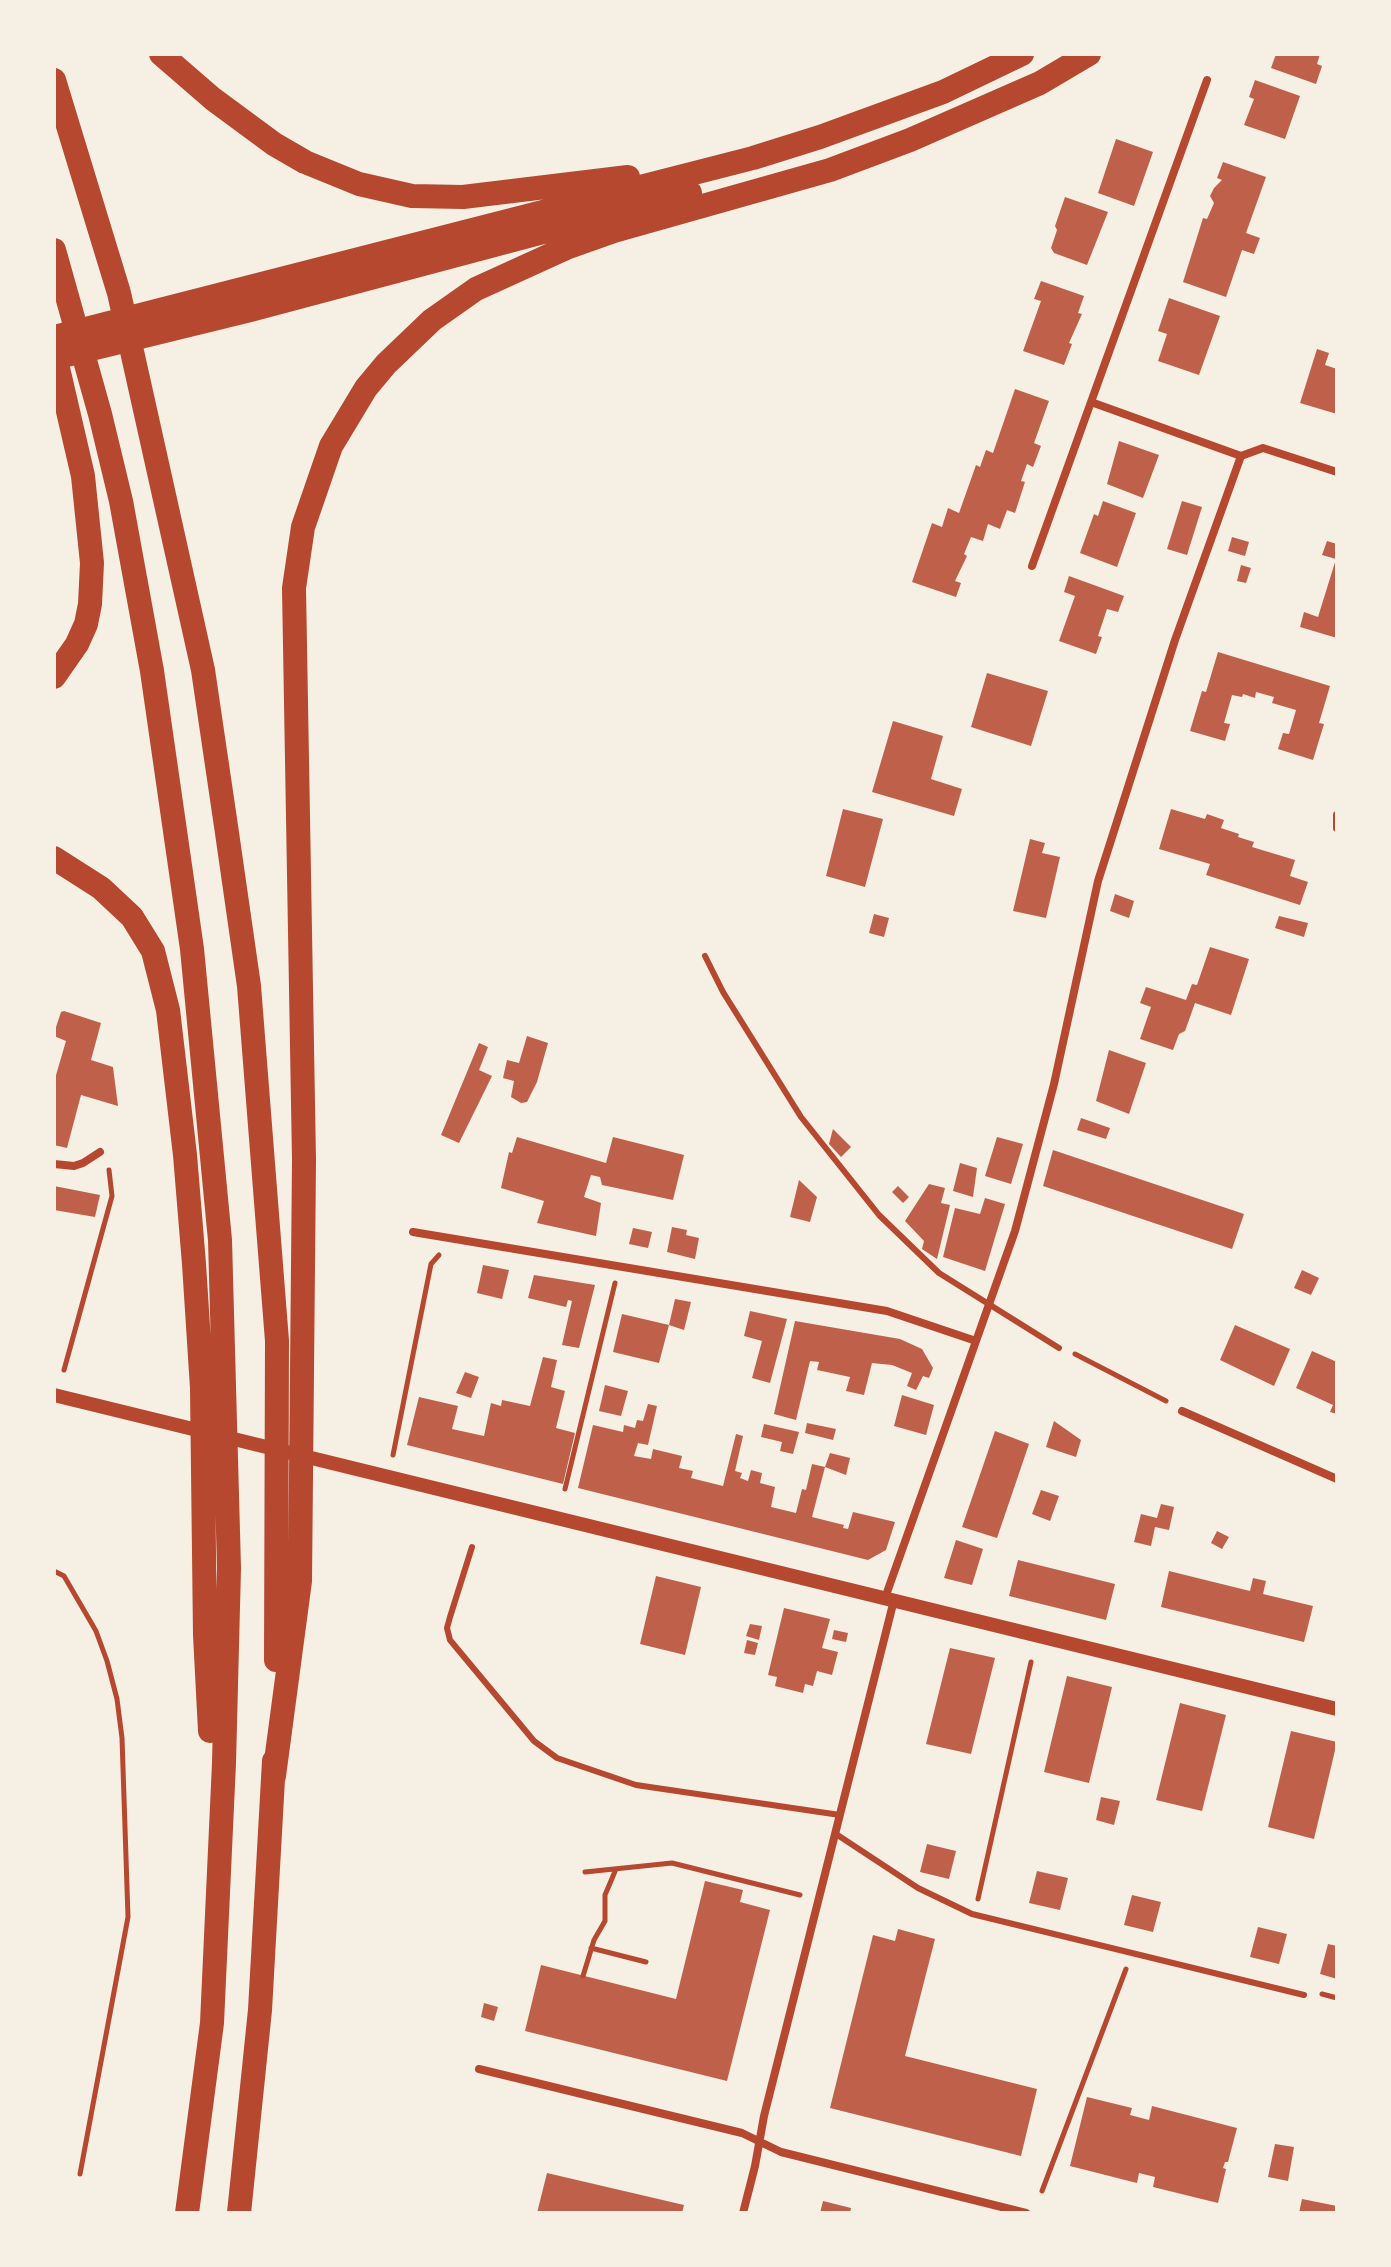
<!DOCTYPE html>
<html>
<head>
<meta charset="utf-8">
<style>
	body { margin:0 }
	#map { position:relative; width:1391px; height:2267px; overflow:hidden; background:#f6efe4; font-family:"Work Sans",sans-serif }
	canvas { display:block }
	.frame { position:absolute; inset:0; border:56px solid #f6efe4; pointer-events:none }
</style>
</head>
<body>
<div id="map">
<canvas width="1391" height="2267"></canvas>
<div class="frame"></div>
</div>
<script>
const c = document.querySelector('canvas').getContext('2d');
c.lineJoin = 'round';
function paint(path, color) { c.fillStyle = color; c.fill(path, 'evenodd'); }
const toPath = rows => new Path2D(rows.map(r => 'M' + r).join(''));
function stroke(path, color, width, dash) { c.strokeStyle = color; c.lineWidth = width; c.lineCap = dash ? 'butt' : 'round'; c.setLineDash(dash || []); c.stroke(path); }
paint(toPath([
	[1276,54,1320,54,1317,64,1322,66,1316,84,1271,68],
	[1255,80,1300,96,1285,139,1244,125,1254,99,1249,97],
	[1116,139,1153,152,1134,206,1098,193],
	[1223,162,1266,177,1246,233,1260,238,1254,254,1242,250,1226,297,1183,282,1203,218,1207,219,1214,203,1210,196,1214,188,1222,180,1217,178],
	[1065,197,1108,212,1087,265,1054,253,1051,248,1057,230,1055,226],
	[1041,281,1084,296,1078,313,1082,314,1069,343,1072,344,1064,365,1023,351,1041,301,1034,299],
	[1169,298,1220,316,1199,375,1158,361,1167,334,1158,331],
	[1317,349,1329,353,1325,365,1337,369,1337,414,1300,403],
	[1015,389,1049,401,1034,443,1041,446,1033,467,1027,464,1021,481,1025,482,1015,513,1007,510,1000,529,988,524,983,541,971,537,964,554,967,556,955,581,961,583,956,597,912,582,932,523,942,527,948,508,959,513,976,465,980,467,986,450,993,453],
	[1119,441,1159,455,1143,498,1107,484],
	[1103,501,1136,513,1117,567,1080,553,1094,514,1098,516],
	[1182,501,1202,507,1187,555,1167,549],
	[1232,537,1249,542,1245,556,1228,551],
	[1327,541,1337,544,1337,638,1300,627,1304,612,1318,617,1336,559,1322,555],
	[1241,565,1251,568,1246,583,1237,581],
	[1069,576,1124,596,1118,612,1107,609,1098,636,1102,637,1096,654,1059,641,1075,596,1064,592],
	[1218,652,1330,686,1319,723,1324,724,1313,760,1278,749,1283,733,1289,734,1296,710,1272,703,1274,697,1256,692,1255,698,1243,694,1242,697,1232,695,1224,723,1230,724,1225,741,1190,731,1202,691,1206,692],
	[987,673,1048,691,1031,746,971,727],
	[893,721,943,736,931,779,962,789,954,816,872,792],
	[843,809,883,819,865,887,826,876],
	[1171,809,1205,819,1207,814,1224,820,1221,828,1239,834,1238,837,1254,842,1252,847,1295,860,1290,876,1308,882,1300,905,1206,875,1210,864,1159,849],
	[1030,839,1045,843,1042,853,1060,857,1046,918,1013,911],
	[1115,894,1134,901,1129,918,1110,911],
	[874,914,889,918,884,937,869,933],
	[1279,916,1308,923,1304,937,1275,928],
	[1210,947,1249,959,1231,1015,1195,1003,1185,1031,1179,1034,1173,1050,1140,1039,1151,1007,1140,1003,1146,987,1186,1000,1192,984,1197,985],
	[64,1011,101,1023,91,1060,113,1067,118,1106,81,1095,67,1148,54,1145,54,1082,66,1041,54,1036,54,1033,61,1012],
	[527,1036,548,1043,537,1082,527,1102,521,1103,511,1097,514,1081,503,1078,507,1060,519,1063],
	[479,1043,488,1047,479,1070,492,1076,459,1143,441,1135],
	[1109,1050,1146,1063,1129,1114,1096,1101],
	[1081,1118,1110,1128,1106,1139,1077,1130],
	[833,1129,851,1147,841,1157,829,1144],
	[517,1137,606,1163,613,1137,684,1155,673,1200,602,1185,600,1177,591,1175,584,1197,601,1203,596,1236,537,1223,544,1201,501,1188,509,1152,512,1153],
	[997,1137,1023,1144,1011,1184,985,1176],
	[1053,1150,1244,1214,1232,1249,1043,1186],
	[960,1163,977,1168,973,1197,953,1191],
	[799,1180,817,1197,810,1222,790,1217],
	[929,1184,945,1188,941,1203,950,1205,937,1259,922,1249,924,1241,905,1221],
	[54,1186,100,1195,95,1217,54,1210],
	[898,1186,909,1197,903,1203,892,1192],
	[985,1198,1005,1204,985,1271,943,1257,955,1208,980,1214],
	[672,1227,687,1230,686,1235,699,1238,695,1259,667,1252],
	[633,1228,652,1232,648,1248,629,1244],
	[483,1265,509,1270,502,1299,477,1293],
	[1302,1270,1319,1278,1311,1295,1294,1288],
	[534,1275,595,1285,579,1348,562,1345,572,1301,568,1300,566,1307,528,1298],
	[675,1299,691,1302,684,1330,669,1325],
	[750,1311,787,1319,770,1383,752,1378,762,1341,744,1336],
	[622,1314,669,1325,659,1363,613,1352],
	[795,1321,900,1339,922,1349,933,1368,929,1378,923,1376,916,1390,907,1386,912,1373,892,1365,872,1363,864,1395,846,1391,850,1377,817,1370,819,1362,810,1361,796,1420,774,1414],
	[1235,1325,1290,1349,1274,1386,1220,1360],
	[1312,1351,1337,1362,1337,1414,1330,1412,1333,1405,1296,1388],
	[543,1357,557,1360,551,1387,565,1391,556,1428,575,1433,563,1484,407,1445,419,1397,458,1406,452,1429,484,1436,491,1403,501,1406,502,1400,530,1406],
	[465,1372,479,1377,471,1398,456,1393],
	[605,1385,628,1391,621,1416,599,1411],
	[902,1395,934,1405,926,1435,894,1426],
	[648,1404,657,1406,648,1445,638,1443,634,1456,651,1459,653,1449,682,1456,679,1468,693,1471,691,1478,723,1486,736,1434,743,1436,735,1471,742,1473,740,1478,748,1481,751,1470,762,1473,760,1483,775,1487,771,1507,796,1513,802,1489,806,1490,812,1464,825,1467,830,1453,850,1458,846,1475,825,1467,812,1517,844,1525,843,1528,848,1529,853,1512,895,1522,886,1550,868,1560,578,1488,593,1425,623,1432,624,1425,635,1428,637,1420,643,1421],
	[1054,1421,1081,1440,1076,1457,1046,1447],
	[807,1423,836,1429,833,1440,805,1433],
	[764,1424,799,1432,793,1454,780,1451,782,1442,761,1437],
	[995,1431,1029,1444,997,1538,962,1527],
	[1041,1490,1059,1496,1050,1521,1032,1514],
	[1161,1504,1174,1507,1169,1530,1155,1527,1151,1546,1134,1542,1141,1514,1157,1518],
	[1217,1531,1229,1537,1222,1549,1211,1543],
	[956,1540,983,1549,972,1585,944,1578],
	[1018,1560,1115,1584,1106,1620,1009,1596],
	[1169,1571,1250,1591,1253,1578,1266,1581,1263,1594,1313,1606,1304,1642,1161,1607],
	[656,1576,701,1587,685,1655,640,1644],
	[784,1608,830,1619,822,1648,838,1652,832,1675,817,1671,813,1686,805,1684,803,1693,775,1686,777,1677,768,1675],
	[750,1624,762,1626,759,1640,746,1636],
	[834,1630,848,1633,846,1642,832,1639],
	[747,1640,758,1643,755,1655,744,1653],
	[950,1648,995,1658,971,1754,926,1744],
	[1067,1676,1112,1687,1089,1783,1044,1772],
	[1180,1703,1226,1715,1202,1811,1156,1800],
	[1291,1731,1337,1742,1314,1839,1268,1827],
	[1101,1797,1120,1801,1114,1825,1096,1820],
	[927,1844,956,1851,949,1879,920,1872],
	[1037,1871,1068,1878,1060,1910,1029,1903],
	[705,1881,743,1890,740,1902,770,1910,727,2081,525,2031,541,1965,676,1999],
	[1132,1895,1161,1902,1153,1932,1124,1925],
	[1258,1927,1287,1934,1279,1964,1250,1957],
	[898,1929,935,1939,905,2056,1037,2089,1021,2156,830,2108,873,1935,895,1941],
	[1328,1944,1337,1946,1337,1979,1320,1974],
	[484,2003,498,2007,494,2021,481,2017],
	[1087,2097,1132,2108,1130,2115,1149,2120,1152,2106,1237,2128,1228,2162,1225,2162,1223,2168,1226,2169,1218,2203,1153,2187,1155,2177,1139,2173,1137,2183,1070,2166],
	[1275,2144,1294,2147,1288,2181,1268,2177],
	[547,2173,684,2205,682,2213,537,2213],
	[1302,2199,1337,2206,1337,2213,1299,2213],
	[823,2201,851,2208,850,2213,820,2213]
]), '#bf614a');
stroke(toPath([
	[1075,1354,1166,1401],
	[64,1370,112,1196,109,1170],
	[393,1455,431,1264,439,1255],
	[565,1489,615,1283],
	[54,1571,64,1576,96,1631,107,1661,117,1699,122,1738,128,1917,80,2174],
	[585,1872,672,1863,800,1895],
	[978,1899,1031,1662],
	[591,1948,646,1962],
	[583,1976,594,1940,605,1921,605,1895,616,1869],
	[1322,1994,1337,1998],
	[1042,2191,1126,1969]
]), '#b5482f', 5);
stroke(toPath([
	[705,956,723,992,801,1117,879,1215,939,1273,1059,1348],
	[472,1547,450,1617,447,1628,450,1640,534,1741,557,1758,636,1785,840,1815],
	[836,1834,918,1888,972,1914,1304,1995]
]), '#b5482f', 6);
stroke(toPath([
	[1091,402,1207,80],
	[1032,566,1091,402,1241,456],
	[1337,815,1337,828],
	[54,1164,74,1166,83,1163,100,1152],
	[413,1232,887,1311,976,1341],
	[1182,1411,1337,1479],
	[885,1598,1015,1231,1054,1084,1098,881,1175,640,1241,456,1263,448,1337,472],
	[479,2069,742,2133,781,2152,1026,2213],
	[743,2213,755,2166,764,2116,894,1600]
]), '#b5482f', 8);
stroke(toPath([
	[54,1395,1337,1709]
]), '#b5482f', 14);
stroke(toPath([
	[161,54,213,99,274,144,305,162,359,184,412,196,463,197,628,177],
	[54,80,119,293,203,670,226,826,249,986,277,1341,276,1660],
	[54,250,100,414,121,501,152,671,192,949,220,1240,229,1568,224,1763,212,2023,187,2213],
	[54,337,753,158,820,137,943,92,1022,54],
	[54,351,83,476,92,563,90,604,86,624,77,644,54,677],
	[54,358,250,310,690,193],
	[54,858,101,888,132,917,153,951,168,1010,185,1155,194,1264,202,1388,205,1635,210,1731],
	[274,1776,300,1581,304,1160,294,588,303,527,331,446,366,388,386,364,432,320,476,289,566,248,614,231,830,170,910,140,1040,83,1089,54],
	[239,2213,260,2010,274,1761]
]), '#b5482f', 24);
</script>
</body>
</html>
